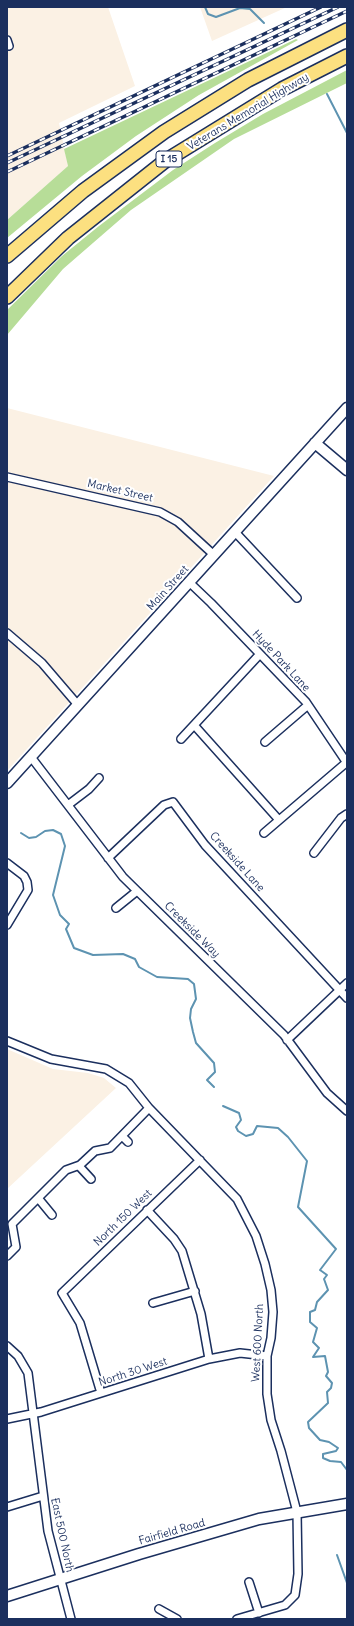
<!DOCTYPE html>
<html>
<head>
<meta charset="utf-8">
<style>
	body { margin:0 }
	#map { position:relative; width:354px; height:1626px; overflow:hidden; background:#fff; font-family:Delius,sans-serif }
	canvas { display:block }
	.frame { position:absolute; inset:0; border:8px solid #1b2f5e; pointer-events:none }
</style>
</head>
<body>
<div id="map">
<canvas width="354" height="1626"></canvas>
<div class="frame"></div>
</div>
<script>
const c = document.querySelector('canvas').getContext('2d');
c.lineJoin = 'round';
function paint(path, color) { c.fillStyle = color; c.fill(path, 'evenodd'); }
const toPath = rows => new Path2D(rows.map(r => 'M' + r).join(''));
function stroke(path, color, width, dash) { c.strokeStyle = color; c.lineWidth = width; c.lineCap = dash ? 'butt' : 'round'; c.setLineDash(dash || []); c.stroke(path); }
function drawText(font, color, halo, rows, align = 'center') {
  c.font = font + ' Delius,sans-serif'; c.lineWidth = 4; c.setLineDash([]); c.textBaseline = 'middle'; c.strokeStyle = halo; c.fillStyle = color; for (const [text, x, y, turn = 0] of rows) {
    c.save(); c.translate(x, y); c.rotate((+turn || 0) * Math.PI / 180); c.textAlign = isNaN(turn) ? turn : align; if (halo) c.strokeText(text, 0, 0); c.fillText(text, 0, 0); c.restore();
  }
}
paint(toPath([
	[7,7,108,7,135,86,59,123,68,166,7,220],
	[200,7,287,7,212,41],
	[7,408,274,476,7,771],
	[7,1049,53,1069,88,1073,104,1078,116,1088,7,1189]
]), '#fbf1e4');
paint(toPath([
	[296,39,298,40,199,95,136,136,82,176,7,238,7,220,68,166,64,149],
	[347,70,347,83,234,139,131,210,63,269,7,335,7,310,62,256,99,226,173,170,215,143,263,114]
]), '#b7dd98');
stroke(toPath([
	[205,7,208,14,216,17,240,8,250,9,264,23],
	[327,94,347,133],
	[21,833,29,838,36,837,45,831,53,830,61,834,65,846,53,895,60,915,69,924,66,929,74,948,93,955,123,954,135,959,139,967,157,977,188,979,194,984,196,999,191,1009,190,1018,193,1032,196,1043,214,1063,215,1072,207,1080,214,1087],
	[223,1106,239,1113,241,1120,236,1127,238,1131,246,1136,253,1134,257,1126,278,1128,288,1137,307,1161,298,1207,336,1249,320,1270,327,1275,324,1279,328,1290,317,1302,315,1310,310,1312,310,1322,317,1328,313,1342,319,1348,313,1357,325,1356,328,1372,326,1376,332,1383,331,1388,327,1392,328,1403,308,1422,309,1428,320,1440,329,1442,338,1448,336,1451,323,1454,323,1458,330,1461,341,1462,347,1470],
	[337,1555,347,1583]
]), '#5d93b1', 2);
const street = toPath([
	[7,40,9,46],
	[7,477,160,512,178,522,214,555],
	[235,532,297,598],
	[189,582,211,603,306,702,347,763],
	[7,633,42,663,78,705],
	[194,725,279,820],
	[181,739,260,654],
	[265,742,308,705],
	[31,757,123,877,284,1035,327,1093,347,1111],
	[68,805,89,789,99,778],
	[264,833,347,762],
	[314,853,341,818,347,814],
	[108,858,164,805,173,802,205,845,347,998],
	[7,863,24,876,27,882,28,890,7,925],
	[116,908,137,891],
	[287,1040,347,983],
	[7,1041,51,1059,106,1069,129,1083,149,1108,237,1199,256,1236,265,1264,271,1290,273,1312,271,1338,267,1356,267,1394,271,1420,281,1451,297,1512,298,1574,295,1595,285,1605,237,1619],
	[122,1136,128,1142],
	[79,1166,91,1179],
	[38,1198,52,1215],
	[147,1210,174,1239,182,1251,201,1314,209,1359],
	[7,1256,16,1247,12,1224,66,1170,80,1165,95,1151,110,1148,149,1108],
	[153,1303,195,1291],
	[7,1346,18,1356,28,1373,48,1531,71,1619],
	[101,1393,80,1323,62,1293,200,1160],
	[7,1419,41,1412,209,1359,240,1353,267,1356],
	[7,1507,43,1496],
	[249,1582,259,1613],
	[159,1609,177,1619]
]);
const secondary = toPath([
	[315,443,347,470],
	[7,783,347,408],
	[7,1596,139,1554,259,1519,347,1504]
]);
const highway = toPath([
	[7,256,83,191,164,132,248,80,347,30],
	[7,297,68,238,165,161,282,89,347,56]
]);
stroke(street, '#1b2f5e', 10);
stroke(secondary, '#1b2f5e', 13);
stroke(highway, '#1b2f5e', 16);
stroke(street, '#fff', 7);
stroke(secondary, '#fff', 10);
stroke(highway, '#fce080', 13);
const rail = toPath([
	[7,156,321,7],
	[7,163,338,7],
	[7,172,347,11]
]);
stroke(rail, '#1b2f5e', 3.5);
stroke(rail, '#fff', 2, [6]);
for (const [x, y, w] of [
	[169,159,26]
]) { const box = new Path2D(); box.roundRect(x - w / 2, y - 8, w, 16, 3); c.fillStyle = '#fff'; c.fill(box); stroke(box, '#1b2f5e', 1); }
drawText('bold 10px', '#1b2f5e', null, [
	["I 15",169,159]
]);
drawText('11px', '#1b2f5e', '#fff', [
	["Veterans Memorial Highway",248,112,-31],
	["Market Street",120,491,13],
	["Main Street",168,588,-48],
	["Hyde Park Lane",281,661,47],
	["Creekside Lane",237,862,48],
	["Creekside Way",192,930,45],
	["North 150 West",123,1218,-44],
	["West 600 North",258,1343,-87],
	["North 30 West",133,1372,-18],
	["Fairfield Road",172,1532,-16],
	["East 500 North",62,1535,78]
]);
</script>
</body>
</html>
